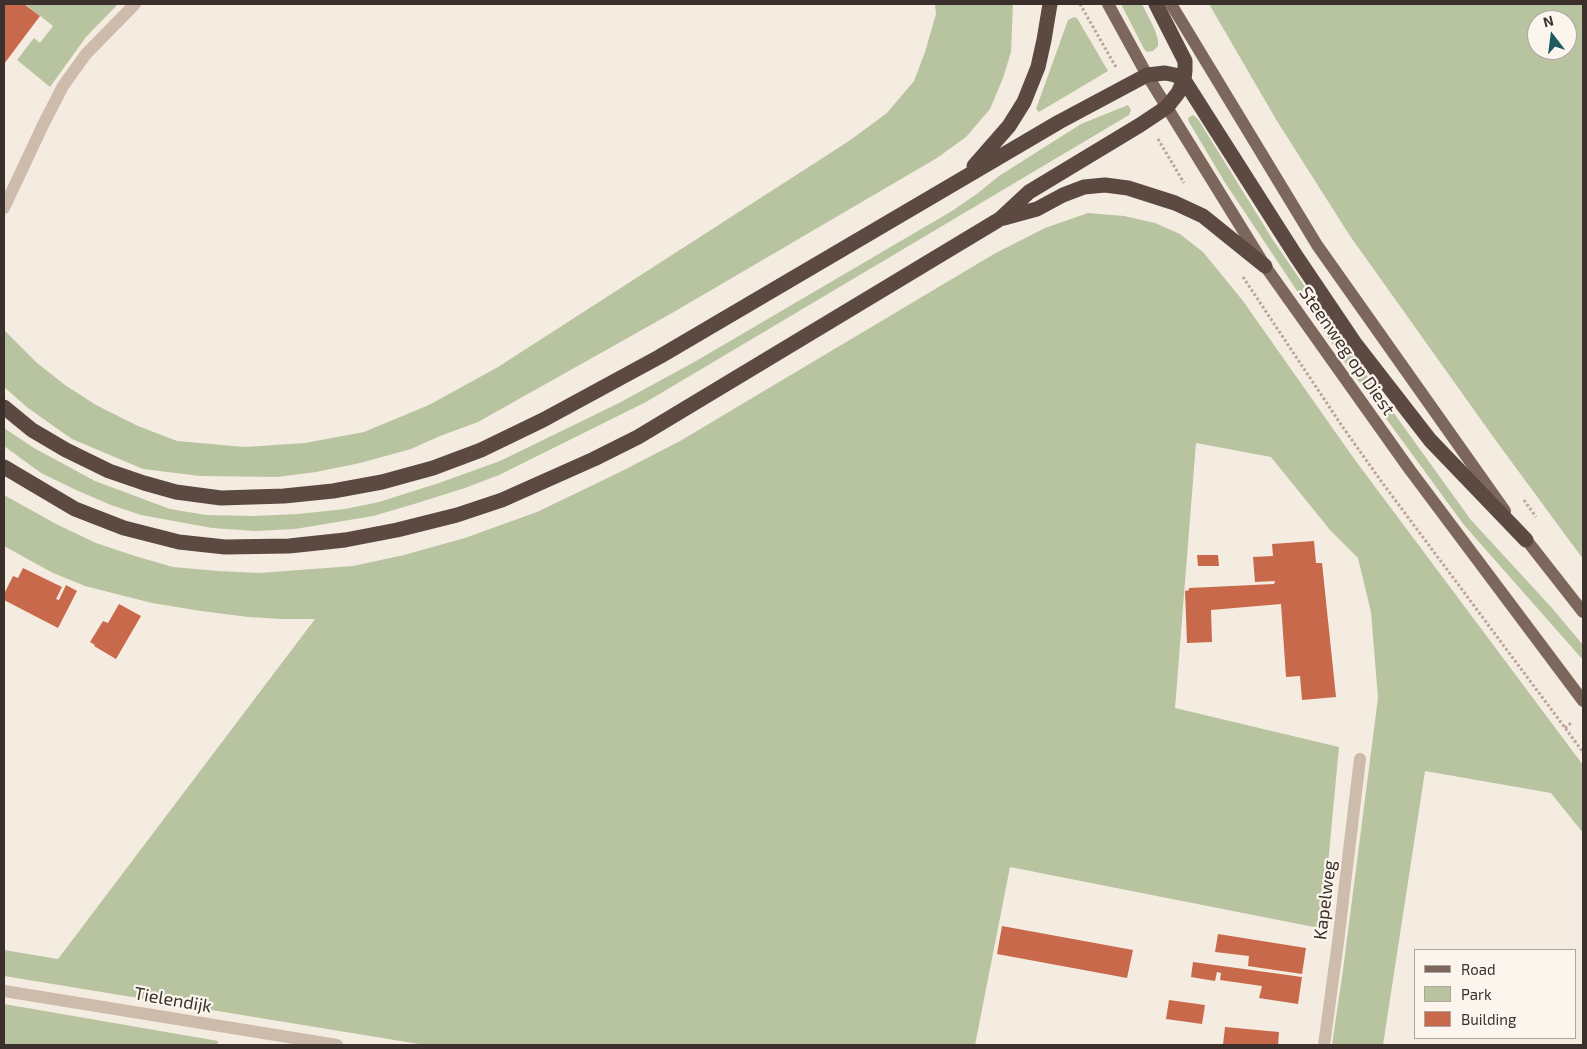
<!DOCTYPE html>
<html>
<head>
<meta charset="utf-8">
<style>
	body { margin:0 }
	#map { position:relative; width:1587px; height:1049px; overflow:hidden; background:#f4ebe1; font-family:"Exo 2",sans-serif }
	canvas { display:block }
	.frame { position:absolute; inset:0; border:5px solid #3b302b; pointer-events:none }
	.legend { position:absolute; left:1414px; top:949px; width:162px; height:90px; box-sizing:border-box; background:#fbf5ee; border:1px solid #aea6a0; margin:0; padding:6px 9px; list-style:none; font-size:15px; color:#3b302b }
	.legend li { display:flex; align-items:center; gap:10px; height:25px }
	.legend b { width:25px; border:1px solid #aea6a0 }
	.north { position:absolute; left:1527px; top:10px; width:50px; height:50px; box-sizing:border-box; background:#fbf5ee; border:1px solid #aea6a0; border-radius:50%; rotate:345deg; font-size:14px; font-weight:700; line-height:20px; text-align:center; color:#3b302b }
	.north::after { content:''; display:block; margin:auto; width:18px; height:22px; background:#1f5a5e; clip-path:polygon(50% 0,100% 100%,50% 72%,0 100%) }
</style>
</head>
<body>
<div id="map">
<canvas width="1587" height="1049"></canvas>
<div class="frame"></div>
<ul class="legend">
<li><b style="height:6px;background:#7d675c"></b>Road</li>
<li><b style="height:14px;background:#b8c4a0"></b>Park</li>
<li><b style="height:14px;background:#c8694b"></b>Building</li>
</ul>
<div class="north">N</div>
</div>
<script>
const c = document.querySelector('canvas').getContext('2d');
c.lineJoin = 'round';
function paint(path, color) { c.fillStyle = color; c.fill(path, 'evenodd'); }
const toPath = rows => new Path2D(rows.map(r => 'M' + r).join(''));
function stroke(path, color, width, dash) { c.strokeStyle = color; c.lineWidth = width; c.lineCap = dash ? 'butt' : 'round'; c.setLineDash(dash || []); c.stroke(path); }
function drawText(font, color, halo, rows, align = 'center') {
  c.font = font + ' "Exo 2",sans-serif'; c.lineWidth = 4.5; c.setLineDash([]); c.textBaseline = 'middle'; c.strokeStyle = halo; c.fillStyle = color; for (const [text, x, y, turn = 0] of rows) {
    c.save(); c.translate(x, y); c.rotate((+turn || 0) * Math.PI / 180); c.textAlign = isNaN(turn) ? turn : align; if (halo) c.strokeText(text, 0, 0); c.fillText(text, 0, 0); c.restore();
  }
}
paint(toPath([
	[25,4,118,4,86,37,50,87,17,60,34,38,40,43,53,26],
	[935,4,1013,4,1011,52,1003,78,990,109,966,137,937,158,672,313,478,422,440,436,411,449,360,463,316,472,277,477,200,476,143,469,72,439,28,408,4,387,4,330,37,363,65,385,96,405,138,426,177,441,245,447,305,443,364,432,429,405,498,367,849,141,887,113,914,81,925,52,936,14],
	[1121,4,1142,4,1155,30,1158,40,1158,46,1153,51,1147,52,1144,49],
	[1209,4,1583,4,1583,559,1494,438,1350,236,1277,121],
	[1537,20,1567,20,1567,50,1537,50],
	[1074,17,1077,18,1108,71,1039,112,1036,109,1068,20],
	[1128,105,1131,110,1129,115,646,402,499,475,465,488,414,504,373,516,295,529,255,531,212,528,141,515,111,505,76,490,41,473,4,446,4,428,34,448,95,481,170,509,206,515,253,516,298,514,345,509,379,502,439,483,500,461,619,403,696,361,952,211,978,193,999,176,1081,124],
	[1193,115,1198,119,1273,240,1349,351,1471,520,1552,608,1583,645,1583,660,1464,525,1341,357,1224,181,1189,122,1188,118],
	[1088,213,1124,216,1155,223,1180,234,1203,252,1243,301,1355,460,1583,765,1583,833,1551,793,1425,771,1383,1045,1332,1045,1343,970,1378,698,1371,612,1358,558,1330,530,1271,457,1196,443,1175,708,1339,747,1326,885,1319,928,1010,867,975,1045,425,1045,4,976,4,950,58,959,315,619,282,619,248,617,201,611,152,603,85,586,51,572,4,546,4,495,56,524,96,543,135,556,173,567,218,571,259,573,353,566,404,555,465,538,537,512,620,472,680,441,994,254,1045,228],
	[4,1005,4,1004,218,1041,217,1045,4,1045]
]), '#b8c4a0');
paint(toPath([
	[4,4,24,4,40,16,4,64],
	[1314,541,1316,563,1322,563,1336,697,1302,700,1300,676,1286,677,1281,604,1211,610,1212,642,1187,643,1185,591,1189,590,1189,588,1274,584,1275,581,1255,582,1253,557,1273,556,1272,544],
	[1197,555,1218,555,1219,566,1198,566],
	[23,568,62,587,56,599,59,600,66,585,77,591,58,628,4,600,4,594,13,576,18,578],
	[119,604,141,616,116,659,94,646,95,645,90,642,103,621,108,623],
	[1002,926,1133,950,1127,978,997,954],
	[1218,934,1306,948,1302,974,1248,966,1249,956,1215,952],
	[1193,962,1302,977,1298,1004,1259,998,1262,986,1220,980,1221,973,1217,972,1215,981,1191,977],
	[1169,1000,1205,1005,1202,1024,1166,1019],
	[1225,1027,1279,1032,1278,1045,1223,1045]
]), '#c8694b');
stroke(toPath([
	[1080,4,1117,69],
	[1158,139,1184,183],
	[1243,277,1342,426,1381,481,1583,752],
	[1524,500,1536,517],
	[1565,728,1571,723]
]), '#b9a596', 3, [2.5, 2.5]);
stroke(toPath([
	[4,208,43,125,63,86,86,54,135,4],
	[1324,1045,1338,942,1360,759]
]), '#cdbbac', 12);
stroke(toPath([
	[4,991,337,1045]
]), '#cdbbac', 12);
stroke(toPath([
	[1108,4,1147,75,1265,266,1410,470,1583,701],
	[1171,4,1317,245,1505,511],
	[1521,533,1583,612]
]), '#7d675c', 12);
stroke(toPath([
	[974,166,1009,126,1024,102,1038,67,1044,40,1050,4],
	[1004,218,1037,209,1063,195,1084,187,1105,185,1128,188,1175,203,1203,216,1265,266],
	[4,407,32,430,66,450,109,471,144,483,176,492,221,498,284,496,333,491,382,482,433,468,481,450,543,420,659,357,1059,122,1147,75,1165,73,1175,75,1184,80,1296,256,1354,342,1430,440,1526,540],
	[4,467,75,509,124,528,179,542,225,547,289,546,345,540,397,530,457,515,502,500,594,459,638,437,1000,219,1029,192,1140,125,1167,107,1178,93,1184,80,1185,70,1185,61,1156,4]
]), '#5c4a42', 15);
drawText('18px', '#3b302b', '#fbf5ee', [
	["Steenweg op Diest",1347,351,55],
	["Kapelweg",1325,900,-83],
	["Tielendijk",173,1000,10]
]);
</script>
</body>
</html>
